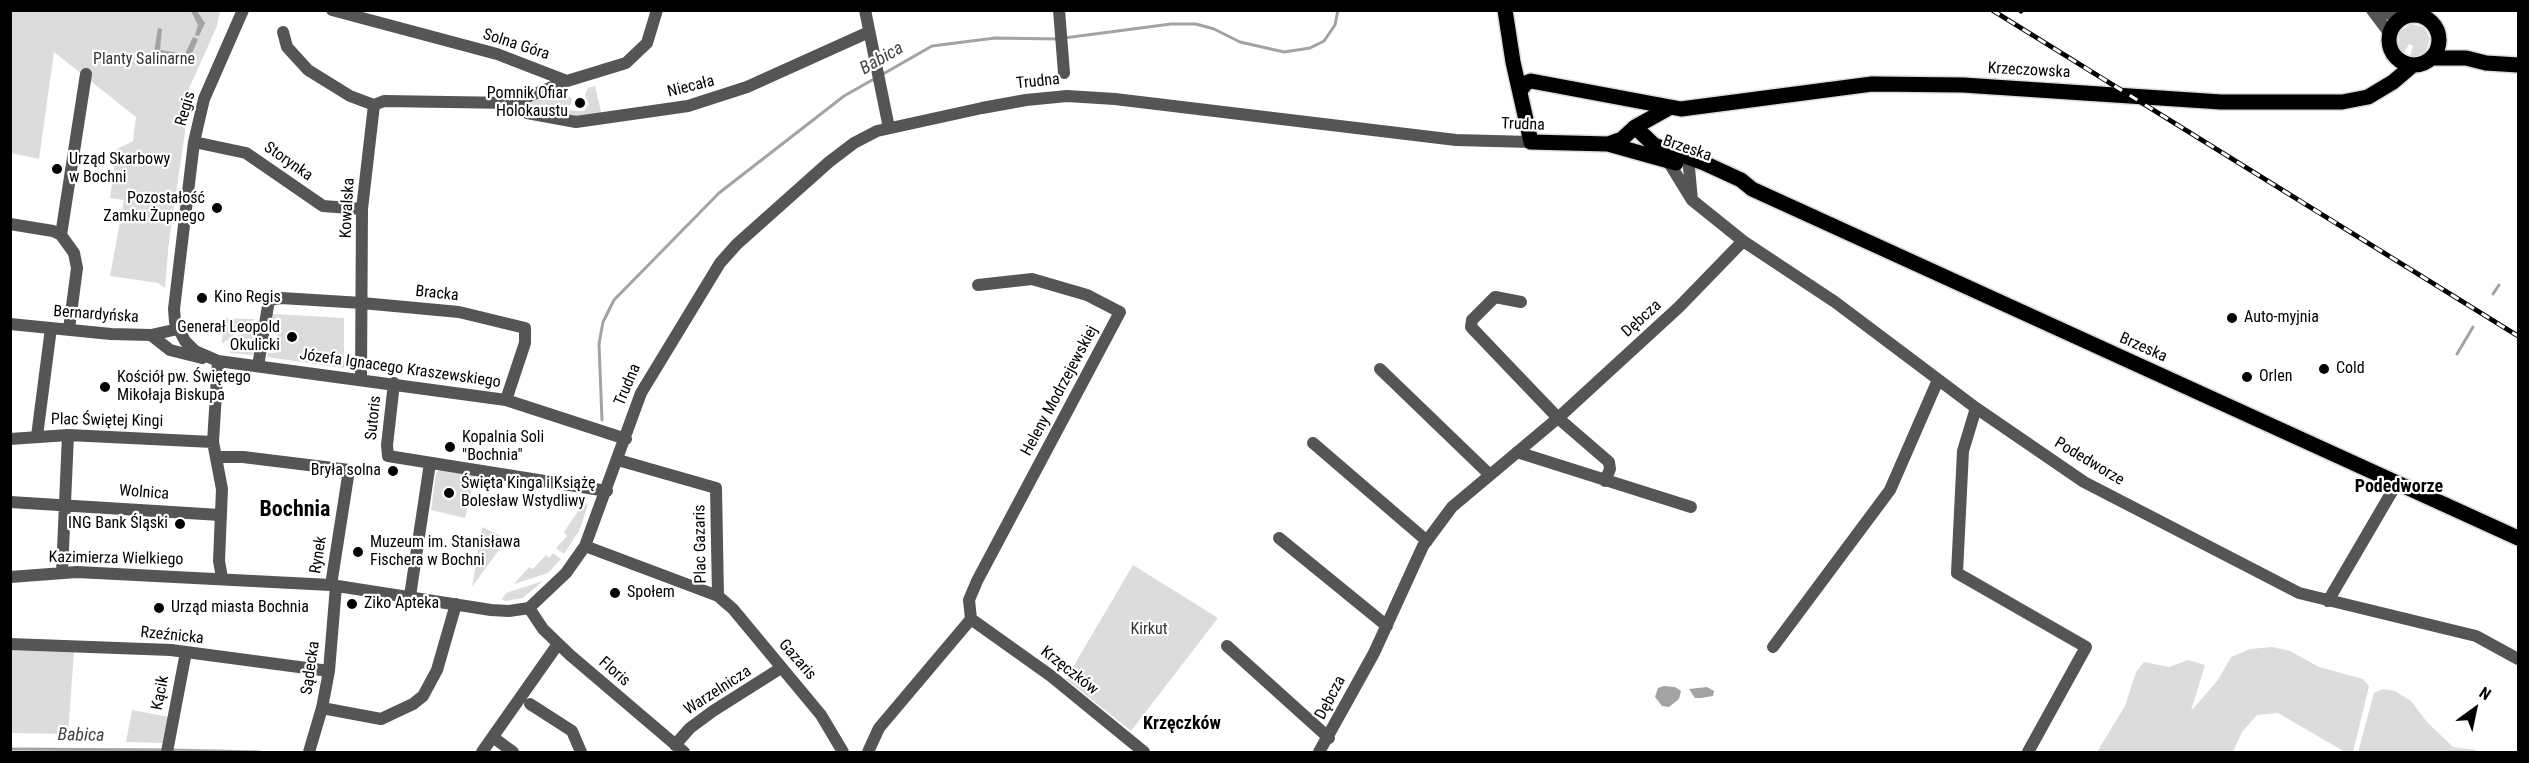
<!DOCTYPE html>
<html>
<head>
<meta charset="utf-8">
<style>
	body { margin:0 }
	#map { position:relative; width:2529px; height:763px; overflow:hidden; background:#fff; font-family:"Roboto Condensed",sans-serif }
	canvas { display:block }
	.frame { position:absolute; inset:0; border:12px solid #000; pointer-events:none }
	.north { position:absolute; left:2445px; top:679px; width:60px; height:60px; -webkit-text-stroke:4px #fff; paint-order:stroke; rotate:33deg; font-size:16px; font-weight:700; line-height:24px; text-align:center; color:#000 }
	.north::after { content:''; display:block; margin:auto; width:21px; height:27px; background:#000; clip-path:polygon(50% 0,100% 100%,50% 72%,0 100%) }
</style>
</head>
<body>
<div id="map">
<canvas width="2529" height="763"></canvas>
<div class="frame"></div>
<div class="north">N</div>
</div>
<script>
const c = document.querySelector('canvas').getContext('2d');
c.lineJoin = 'round';
function paint(path, color) { c.fillStyle = color; c.fill(path, 'evenodd'); }
const toPath = rows => new Path2D(rows.map(r => 'M' + r).join(''));
function stroke(path, color, width, dash) { c.strokeStyle = color; c.lineWidth = width; c.lineCap = dash ? 'butt' : 'round'; c.setLineDash(dash || []); c.stroke(path); }
function drawText(font, color, halo, rows, align = 'center') {
  c.font = font + ' "Roboto Condensed",sans-serif'; c.lineWidth = 4.5; c.setLineDash([]); c.textBaseline = 'middle'; c.strokeStyle = halo; c.fillStyle = color; for (const [text, x, y, turn = 0] of rows) {
    c.save(); c.translate(x, y); c.rotate((+turn || 0) * Math.PI / 180); c.textAlign = isNaN(turn) ? turn : align; if (halo) c.strokeText(text, 0, 0); c.fillText(text, 0, 0); c.restore();
  }
}
paint(toPath([
	[11,11,220,11,217,26,183,102,183,124,188,112,169,241,165,288,158,283,110,276,124,200,110,198,117,149,133,141,136,117,54,52,39,159,11,153],
	[2411,24,2424,27,2430,39,2426,52,2418,57,2410,56,2413,46,2409,44,2404,53,2398,47,2399,32],
	[595,86,602,116,577,118,530,109,584,111,589,104,585,95,588,88],
	[560,94,572,98,571,105,526,105,527,102],
	[273,314,344,318,344,368,267,357,268,353,275,353,279,320,272,319],
	[223,318,251,319,255,319,222,344],
	[257,324,256,338,253,337,252,345,255,348,253,355,230,353,230,345,241,333],
	[440,470,475,476,465,518,431,510,436,473],
	[584,502,588,505,579,531,564,554,556,548,567,536,564,532],
	[482,527,507,539,472,587],
	[553,553,561,559,548,573,514,584,529,567,533,569,546,555,549,558],
	[1133,565,1218,618,1131,731,1066,679],
	[543,581,523,598,505,601,502,599,506,593],
	[11,647,74,651,68,734,11,733],
	[2272,647,2290,651,2319,667,2363,679,2369,686,2353,752,2345,752,2278,713,2257,715,2242,732,2233,752,2097,752,2125,706,2136,672,2144,662,2169,667,2188,660,2205,665,2191,711,2218,680,2231,657,2250,649],
	[2383,689,2395,691,2411,701,2427,722,2453,747,2476,750,2477,752,2358,752,2374,693],
	[132,710,169,717,163,743,126,742]
]), '#dcdcdc');
paint(toPath([
	[191,11,197,11,205,23,199,36,195,35,198,25],
	[158,28,162,29,160,50,185,54,193,37,198,39,188,63,177,62,177,58,168,57,166,60,153,58],
	[1664,686,1675,687,1681,691,1679,699,1669,707,1662,706,1655,697,1658,688],
	[1707,687,1714,691,1713,696,1701,698,1695,698,1689,689]
]), '#a3a3a3');
stroke(toPath([
	[1064,38,1171,24,1196,24,1214,29,1240,42,1284,52,1310,48,1324,41,1335,25,1338,10],
	[883,74,932,46,995,38,1057,39],
	[2493,294,2499,285],
	[2457,354,2473,327],
	[602,420,599,344,603,322,614,300,719,193,844,96,874,79],
	[10,749,165,750],
	[171,750,260,752]
]), '#a3a3a3', 3);
const major = toPath([
	[1505,10,1513,62,1531,142,1608,144,1622,139,1635,127,1669,108],
	'2389 40a25 25 0 1 1 50 0a25 25 0 1 1-50 0Z',
	[2431,58,2466,58,2486,63,2518,65],
	[1520,91,1526,83,1531,81,1681,109,1872,84,1963,85,2221,102,2342,102,2368,97,2393,82,2413,65],
	[1635,127,1654,145,1704,163,1741,180,1752,189,2518,538],
	[1608,144,1676,163]
]);
stroke(major, '#dbdbdb', 18);
stroke(toPath([
	[243,10,204,99,194,142,174,309,175,322,185,341,195,351,218,361,506,400,626,439],
	[332,10,497,54,567,81],
	[865,10,889,128],
	[1059,10,1064,73],
	[2372,10,2390,34],
	[2379,10,2402,19],
	[283,32,287,47,308,70,350,96,374,105],
	[512,103,527,113,576,122,688,106,747,87,869,32],
	[194,142,246,153,323,206,362,209],
	[1688,157,1692,200],
	[1668,161,1692,200,1743,241,1835,302,1976,408,2084,482,2299,593,2476,636,2518,659],
	[10,224,53,231,61,235,74,253,77,268,69,329],
	[61,235,86,74],
	[1521,302,1495,297,1472,320,1471,327,1558,418,1609,462,1610,469,1605,481],
	[10,324,111,334,151,335,178,329],
	[151,335,170,350,202,358],
	[218,361,213,442,222,489,219,561,222,578],
	[258,366,269,300,281,298,362,303,459,312,525,328,525,343,506,400],
	[1380,369,1490,475],
	[361,380,362,209,374,105,384,101,512,103,567,81,626,63,647,43,657,10],
	[394,383,387,445,388,456,607,491],
	[1976,408,1963,451,1957,573,2086,647,2028,752],
	[37,436,51,328],
	[10,439,68,435,213,442],
	[1313,443,1427,541],
	[1517,452,1691,507],
	[216,457,243,457,349,470,331,585],
	[618,460,716,488,718,596],
	[10,502,220,515],
	[1279,538,1387,626],
	[585,546,718,596,733,609,821,715,843,752],
	[62,572,68,435],
	[10,577,77,572,331,585,491,610,509,611,529,608,566,573,585,546,641,393,720,263,737,244,829,162,854,143,877,131,982,108,1026,100,1067,96,1115,99,1456,140,1531,142],
	[410,596,430,463],
	[2328,601,2397,483],
	[529,608,543,629,570,655,684,752],
	[971,619,969,600,977,581,1120,312,1087,295,1032,279,978,285],
	[971,619,1051,676,1144,752],
	[10,644,171,650,329,671],
	[1227,646,1329,738],
	[1773,647,1890,490,1938,380],
	[530,704,572,731,581,752],
	[322,708,381,719,413,704,423,696,437,670,456,604],
	[494,738,513,752],
	[675,745,690,728,713,711,781,668],
	[167,752,186,652],
	[309,752,322,708,329,671,336,586],
	[482,752,558,644],
	[868,752,879,728,971,619],
	[1319,752,1374,653,1423,546,1452,507,1558,418,1679,307,1743,241]
]), '#555', 12);
stroke(major, '#000', 15);
const rail = toPath([
	[1992,10,2518,336],
	[2020,10,2021,11]
]);
stroke(rail, '#000', 5);
stroke(rail, '#fff', 3, [9]);
for (const [x, y, r, color] of [
	[580,103,6,"#000"],
	[57,169,6,"#000"],
	[217,208,6,"#000"],
	[202,298,6,"#000"],
	[2232,318,6,"#000"],
	[292,337,6,"#000"],
	[2324,369,6,"#000"],
	[2247,377,6,"#000"],
	[105,387,6,"#000"],
	[450,447,6,"#000"],
	[393,471,6,"#000"],
	[449,493,6,"#000"],
	[180,524,6,"#000"],
	[358,552,6,"#000"],
	[615,593,6,"#000"],
	[352,604,6,"#000"],
	[159,608,6,"#000"]
]) { const dot = new Path2D(); dot.arc(x, y, r, 0, 2 * Math.PI); c.fillStyle = color; c.fill(dot); stroke(dot, '#fff', 2); }
drawText('16px', '#000', '#fff', [
	["Solna Góra",516,45,18],
	["Krzeczowska",2029,71,3],
	["Trudna",1038,82,-6],
	["Niecała",691,87,-14],
	["Regis",186,109,-74],
	["Trudna",1523,125,2],
	["Brzeska",1687,149,19],
	["Storynka",288,162,35],
	["Kowalska",348,208,-87],
	["Bracka",437,294,6],
	["Bernardyńska",96,315,4],
	["Dębcza",1642,319,-42],
	["Brzeska",2143,348,24],
	["Józefa Ignacego Kraszewskiego",400,369,8],
	["Trudna",628,385,-67],
	["Heleny Modrzejewskiej",1060,391,-62],
	["Sutoris",374,418,-84],
	["Plac Świętej Kingi",107,421,1],
	["Podedworze",2089,462,31],
	["Wolnica",144,493,4],
	["Plac Gazaris",701,544,-91],
	["Rynek",319,555,-81],
	["Kazimierza Wielkiego",116,559,1],
	["Rzeźnicka",172,636,6],
	["Gazaris",797,660,49],
	["Sądecka",311,668,-82],
	["Krzęczków",1069,671,38],
	["Floris",614,672,41],
	["Warzelnicza",718,691,-33],
	["Kącik",161,693,-79],
	["Dębcza",1331,698,-62]
]);
drawText('16px', '#333', '#fff', [
	["Planty Salinarne",144,60],
	["Kirkut",1149,630]
]);
drawText('16px', '#000', '#fff', [
	["Pomnik Ofiar",568,94,"right"],
	["Holokaustu",568,112,"right"],
	["Urząd Skarbowy",69,160],
	["w Bochni",69,178],
	["Pozostałość",205,199,"right"],
	["Zamku Żupnego",205,217,"right"],
	["Kino Regis",214,298],
	["Auto-myjnia",2244,318],
	["Generał Leopold",280,328,"right"],
	["Okulicki",280,346,"right"],
	["Cold",2336,369],
	["Orlen",2259,377],
	["Kościół pw. Świętego",117,378],
	["Mikołaja Biskupa",117,396],
	["Kopalnia Soli",462,438],
	["\"Bochnia\"",462,456],
	["Bryła solna",381,471,"right"],
	["Święta Kinga i Książę",461,484],
	["Bolesław Wstydliwy",461,502],
	["ING Bank Śląski",168,524,"right"],
	["Muzeum im. Stanisława",370,543],
	["Fischera w Bochni",370,561],
	["Społem",627,593],
	["Ziko Apteka",364,604],
	["Urząd miasta Bochnia",171,608]
], 'left');
drawText('italic 18px', '#444', '#fff', [
	["Babica",882,59,-30],
	["Babica",81,736,1]
]);
drawText('bold 18px', '#000', '#fff', [
	["Podedworze",2399,487],
	["Krzęczków",1182,724]
]);
drawText('bold 22px', '#000', '#fff', [
	["Bochnia",295,510]
]);
</script>
</body>
</html>
